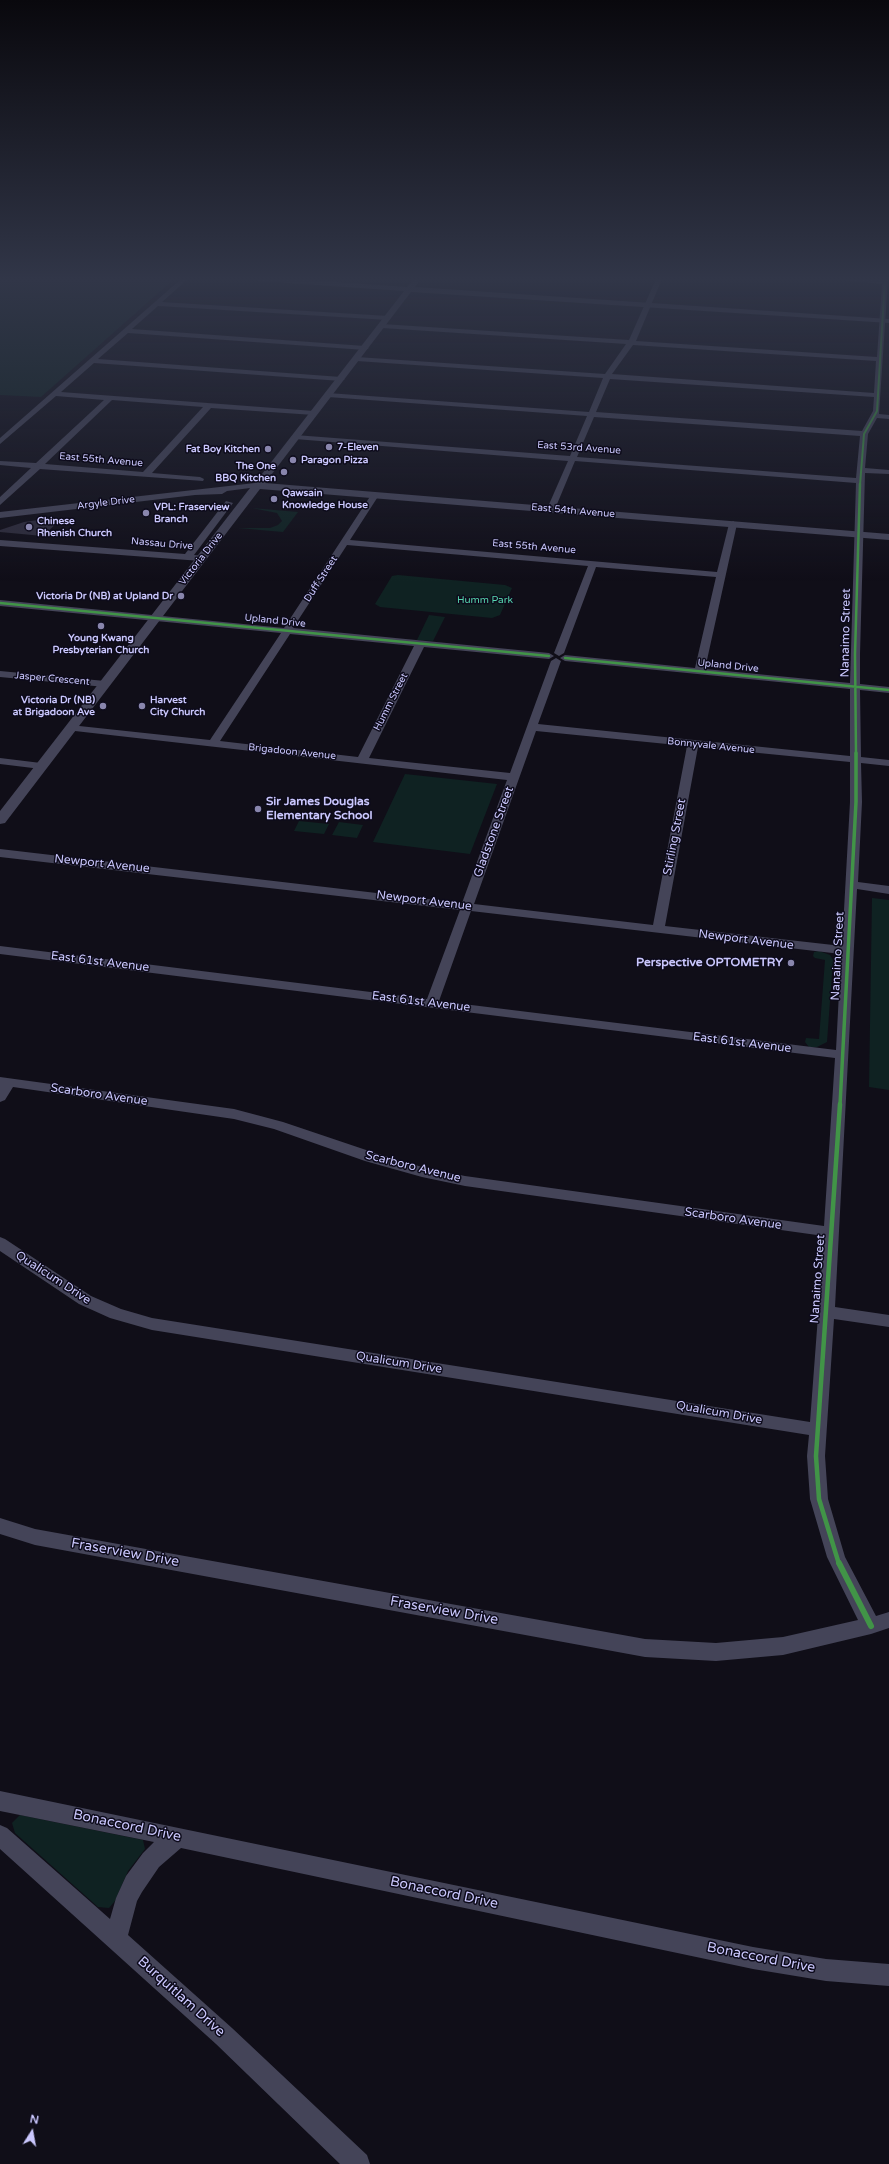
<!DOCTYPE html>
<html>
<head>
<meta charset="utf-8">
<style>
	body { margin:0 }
	#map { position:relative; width:889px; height:2164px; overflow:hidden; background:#100e18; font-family:"Varela Round",sans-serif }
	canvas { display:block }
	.north { position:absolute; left:12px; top:2112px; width:40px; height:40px; -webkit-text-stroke:3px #0d0b1b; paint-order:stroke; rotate:11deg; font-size:11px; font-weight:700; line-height:16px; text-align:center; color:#cac7fd }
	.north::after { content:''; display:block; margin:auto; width:14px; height:18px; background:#cac7fd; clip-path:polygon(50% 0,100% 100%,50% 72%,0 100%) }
</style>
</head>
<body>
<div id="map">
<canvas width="889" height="2164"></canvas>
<div class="north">N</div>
</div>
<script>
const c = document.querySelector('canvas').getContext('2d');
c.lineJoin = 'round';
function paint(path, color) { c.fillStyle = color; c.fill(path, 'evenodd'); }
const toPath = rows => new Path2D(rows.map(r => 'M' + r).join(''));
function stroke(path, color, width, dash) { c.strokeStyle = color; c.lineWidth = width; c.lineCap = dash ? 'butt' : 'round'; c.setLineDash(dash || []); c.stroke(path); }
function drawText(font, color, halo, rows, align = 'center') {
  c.font = font + ' "Varela Round",sans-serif'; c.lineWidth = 3; c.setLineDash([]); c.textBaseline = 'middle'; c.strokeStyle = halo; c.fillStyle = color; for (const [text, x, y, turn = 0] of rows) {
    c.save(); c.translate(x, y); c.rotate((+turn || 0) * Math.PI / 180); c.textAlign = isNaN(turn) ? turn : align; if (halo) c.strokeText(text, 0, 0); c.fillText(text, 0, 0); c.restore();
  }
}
paint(toPath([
	[0,279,174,279,41,397,0,395],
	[252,508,298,512,283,532,238,528,270,528,278,525,282,521,277,513],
	[398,575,505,585,512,588,500,615,492,618,380,607,375,604,392,576],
	[429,615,445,617,433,641,417,640],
	[405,774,497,784,470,854,373,842],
	[299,821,329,824,324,834,294,831],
	[339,822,363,825,357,838,332,835],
	[872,898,889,900,889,1090,869,1087],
	[819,951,830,955,833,960,827,1042,817,1047,809,1047,805,1042,806,1038,819,1039,825,960,815,958,813,956,814,952],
	[20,1815,138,1839,143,1840,145,1849,128,1871,115,1901,109,1908,98,1907,15,1833,12,1823]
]), '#0f2222');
paint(toPath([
	[45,519,59,521,43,536,0,532,0,530,24,522]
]), '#2d2b3b');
paint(toPath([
	[181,279,188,279,162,302,388,316,391,318,388,320,158,306,132,329,365,346,369,348,365,350,128,333,98,359,341,377,345,379,341,381,94,363,61,392,314,411,318,413,314,415,211,408,152,473,200,477,204,479,203,481,40,469,0,505,0,497,31,468,0,465,0,461,36,463,104,400,56,396,0,444,0,438,181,279],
	[112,400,203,407,143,472,45,464,112,400],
	[656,279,662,279,636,341,877,357,882,284,830,279,888,279,879,414,889,415,889,419,877,418,868,434,865,468,889,470,889,474,865,473,860,654,860,684,889,687,889,693,860,690,861,757,889,760,889,766,861,763,862,802,858,882,889,886,889,894,857,889,835,1307,889,1315,889,1327,834,1319,825,1456,828,1499,845,1557,876,1616,889,1612,889,1628,871,1634,783,1655,716,1661,645,1657,35,1545,0,1534,0,1518,35,1529,645,1639,716,1643,783,1637,858,1620,827,1557,810,1499,807,1456,809,1435,152,1330,110,1318,79,1304,0,1251,0,1237,5,1239,91,1296,121,1309,152,1318,810,1422,824,1236,465,1186,422,1177,365,1161,274,1129,234,1119,13,1087,5,1100,0,1102,0,1077,234,1109,283,1122,375,1153,422,1167,465,1176,824,1226,835,1058,0,954,0,946,427,999,460,910,0,857,0,849,462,903,507,780,66,730,65,728,70,725,210,740,281,633,0,606,0,600,284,628,371,495,375,492,379,495,350,540,717,572,729,524,733,521,737,524,705,669,850,683,856,483,575,461,555,509,551,512,547,509,568,461,295,439,291,437,295,435,570,456,587,416,328,397,324,395,328,393,589,412,603,378,357,361,353,359,357,357,605,374,626,344,382,328,379,326,382,324,629,340,656,279],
	[633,345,876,361,874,393,612,374,633,345],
	[610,379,874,397,873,411,862,431,596,412,610,379],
	[594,417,860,436,856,478,577,457,594,417],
	[347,545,588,566,554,653,559,656,564,653,596,567,716,577,695,668,565,655,560,658,565,661,850,689,850,756,538,724,561,661,556,658,551,661,510,773,369,758,424,647,549,659,554,656,549,653,293,628,347,545],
	[290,634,414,646,358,757,220,741,290,634],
	[536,731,687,746,653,925,474,904,536,731],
	[698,747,850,762,850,802,842,946,665,926,698,747],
	[471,911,841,954,836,1050,439,1001,471,911],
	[226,501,233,503,194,555,204,556,204,560,201,561,0,546,0,540,185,554,226,501],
	[0,671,105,681,110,684,105,687,0,677,0,671],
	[0,758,41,763,46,766,41,769,0,764,0,758],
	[0,1791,753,1947,826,1959,889,1964,889,1986,826,1981,753,1969,181,1848,159,1867,142,1892,137,1901,128,1935,232,2028,367,2155,370,2164,340,2164,216,2044,0,1849,0,1825,7,1828,110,1919,116,1898,126,1876,143,1853,154,1842,0,1811,0,1791]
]), '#444458');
paint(toPath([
	[254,279,295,279,407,287,413,279,421,279,415,287,889,319,889,323,411,292,265,483,889,534,889,540,260,489,5,823,0,824,0,811,250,488,227,491,222,494,195,495,0,518,0,512,255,483,404,291,258,281,254,279]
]), '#444458');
stroke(toPath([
	[860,485,864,434,877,411,885,279]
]), '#419447', 2);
stroke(toPath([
	[0,603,549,656],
	[565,658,889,690],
	[856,754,855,654,860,484]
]), '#419447', 2.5);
stroke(toPath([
	[840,1105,856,802,856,753]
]), '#419447', 3.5);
stroke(toPath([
	[839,1564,819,1499,816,1456,840,1104]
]), '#419447', 4.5);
stroke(toPath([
	[839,1563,871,1626]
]), '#419447', 6);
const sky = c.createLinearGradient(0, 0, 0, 582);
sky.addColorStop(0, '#09080d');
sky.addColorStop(0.48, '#313648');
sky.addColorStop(1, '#31364800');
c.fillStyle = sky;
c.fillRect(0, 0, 889, 582);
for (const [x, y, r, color] of [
	[329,447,4,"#8986ad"],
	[268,449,4,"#8986ad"],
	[293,460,4,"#8986ad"],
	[284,472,4,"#8986ad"],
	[274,499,4,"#8986ad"],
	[146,513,4,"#8986ad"],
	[29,527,4,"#8986ad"],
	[181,596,4,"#8986ad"],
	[101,626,4,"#8986ad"],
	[103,706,4,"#8986ad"],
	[142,706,4,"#8986ad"],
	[258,809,4,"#8986ad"],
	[791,963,4,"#8986ad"]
]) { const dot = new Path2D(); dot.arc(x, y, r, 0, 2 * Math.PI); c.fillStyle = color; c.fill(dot); stroke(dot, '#0d0b1b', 1.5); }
drawText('bold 10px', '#cac7fd', '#0d0b1b', [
	["7-Eleven",337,447],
	["Fat Boy Kitchen",260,449,"right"],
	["Paragon Pizza",301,460],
	["The One",276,466,"right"],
	["BBQ Kitchen",276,478,"right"],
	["Qawsain",282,493],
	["Knowledge House",282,505],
	["VPL: Fraserview",154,507],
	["Branch",154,519],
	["Chinese",37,521],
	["Rhenish Church",37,533],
	["Victoria Dr (NB) at Upland Dr",173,596,"right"],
	["Young Kwang",101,638,"center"],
	["Presbyterian Church",101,650,"center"],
	["Victoria Dr (NB)",95,700,"right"],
	["at Brigadoon Ave",95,712,"right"],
	["Harvest",150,700],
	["City Church",150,712]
], 'left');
drawText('10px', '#cac7fd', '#0d0b1b', [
	["East 53rd Avenue",579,448,4],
	["East 55th Avenue",101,460,5],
	["Argyle Drive",106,503,-7],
	["East 54th Avenue",573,511,5],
	["Nassau Drive",162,544,5],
	["East 55th Avenue",534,547,5],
	["Victoria Drive",201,559,-52],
	["Duff Street",321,579,-57],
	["Upland Drive",275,621,6],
	["Upland Drive",728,666,6],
	["Jasper Crescent",52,679,5],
	["Humm Street",391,702,-63],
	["Bonnyvale Avenue",711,746,6],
	["Brigadoon Avenue",292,752,6]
]);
drawText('10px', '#57d9b1', '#0d0b1b', [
	["Humm Park",485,600]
]);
drawText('12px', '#cac7fd', '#0d0b1b', [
	["Nanaimo Street",846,633,-89],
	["Gladstone Street",494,832,-70],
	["Stirling Street",675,837,-79],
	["Newport Avenue",102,864,6],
	["Newport Avenue",424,901,7],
	["Newport Avenue",746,940,7],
	["Nanaimo Street",838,956,-87],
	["East 61st Avenue",100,962,7],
	["East 61st Avenue",421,1002,7],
	["East 61st Avenue",742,1043,7],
	["Scarboro Avenue",99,1095,8],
	["Scarboro Avenue",413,1167,14],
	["Scarboro Avenue",733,1219,8],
	["Qualicum Drive",53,1278,33],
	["Nanaimo Street",818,1279,-86],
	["Qualicum Drive",399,1363,9],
	["Qualicum Drive",719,1413,10]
]);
drawText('bold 12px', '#cac7fd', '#0d0b1b', [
	["Sir James Douglas",266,802],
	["Elementary School",266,816],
	["Perspective OPTOMETRY",783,963,"right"]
], 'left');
drawText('14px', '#cac7fd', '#0d0b1b', [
	["Fraserview Drive",125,1553,10],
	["Fraserview Drive",444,1611,10],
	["Bonaccord Drive",127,1826,12],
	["Bonaccord Drive",444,1893,12],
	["Bonaccord Drive",761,1958,11],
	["Burquitlam Drive",181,1997,42]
]);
</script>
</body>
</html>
